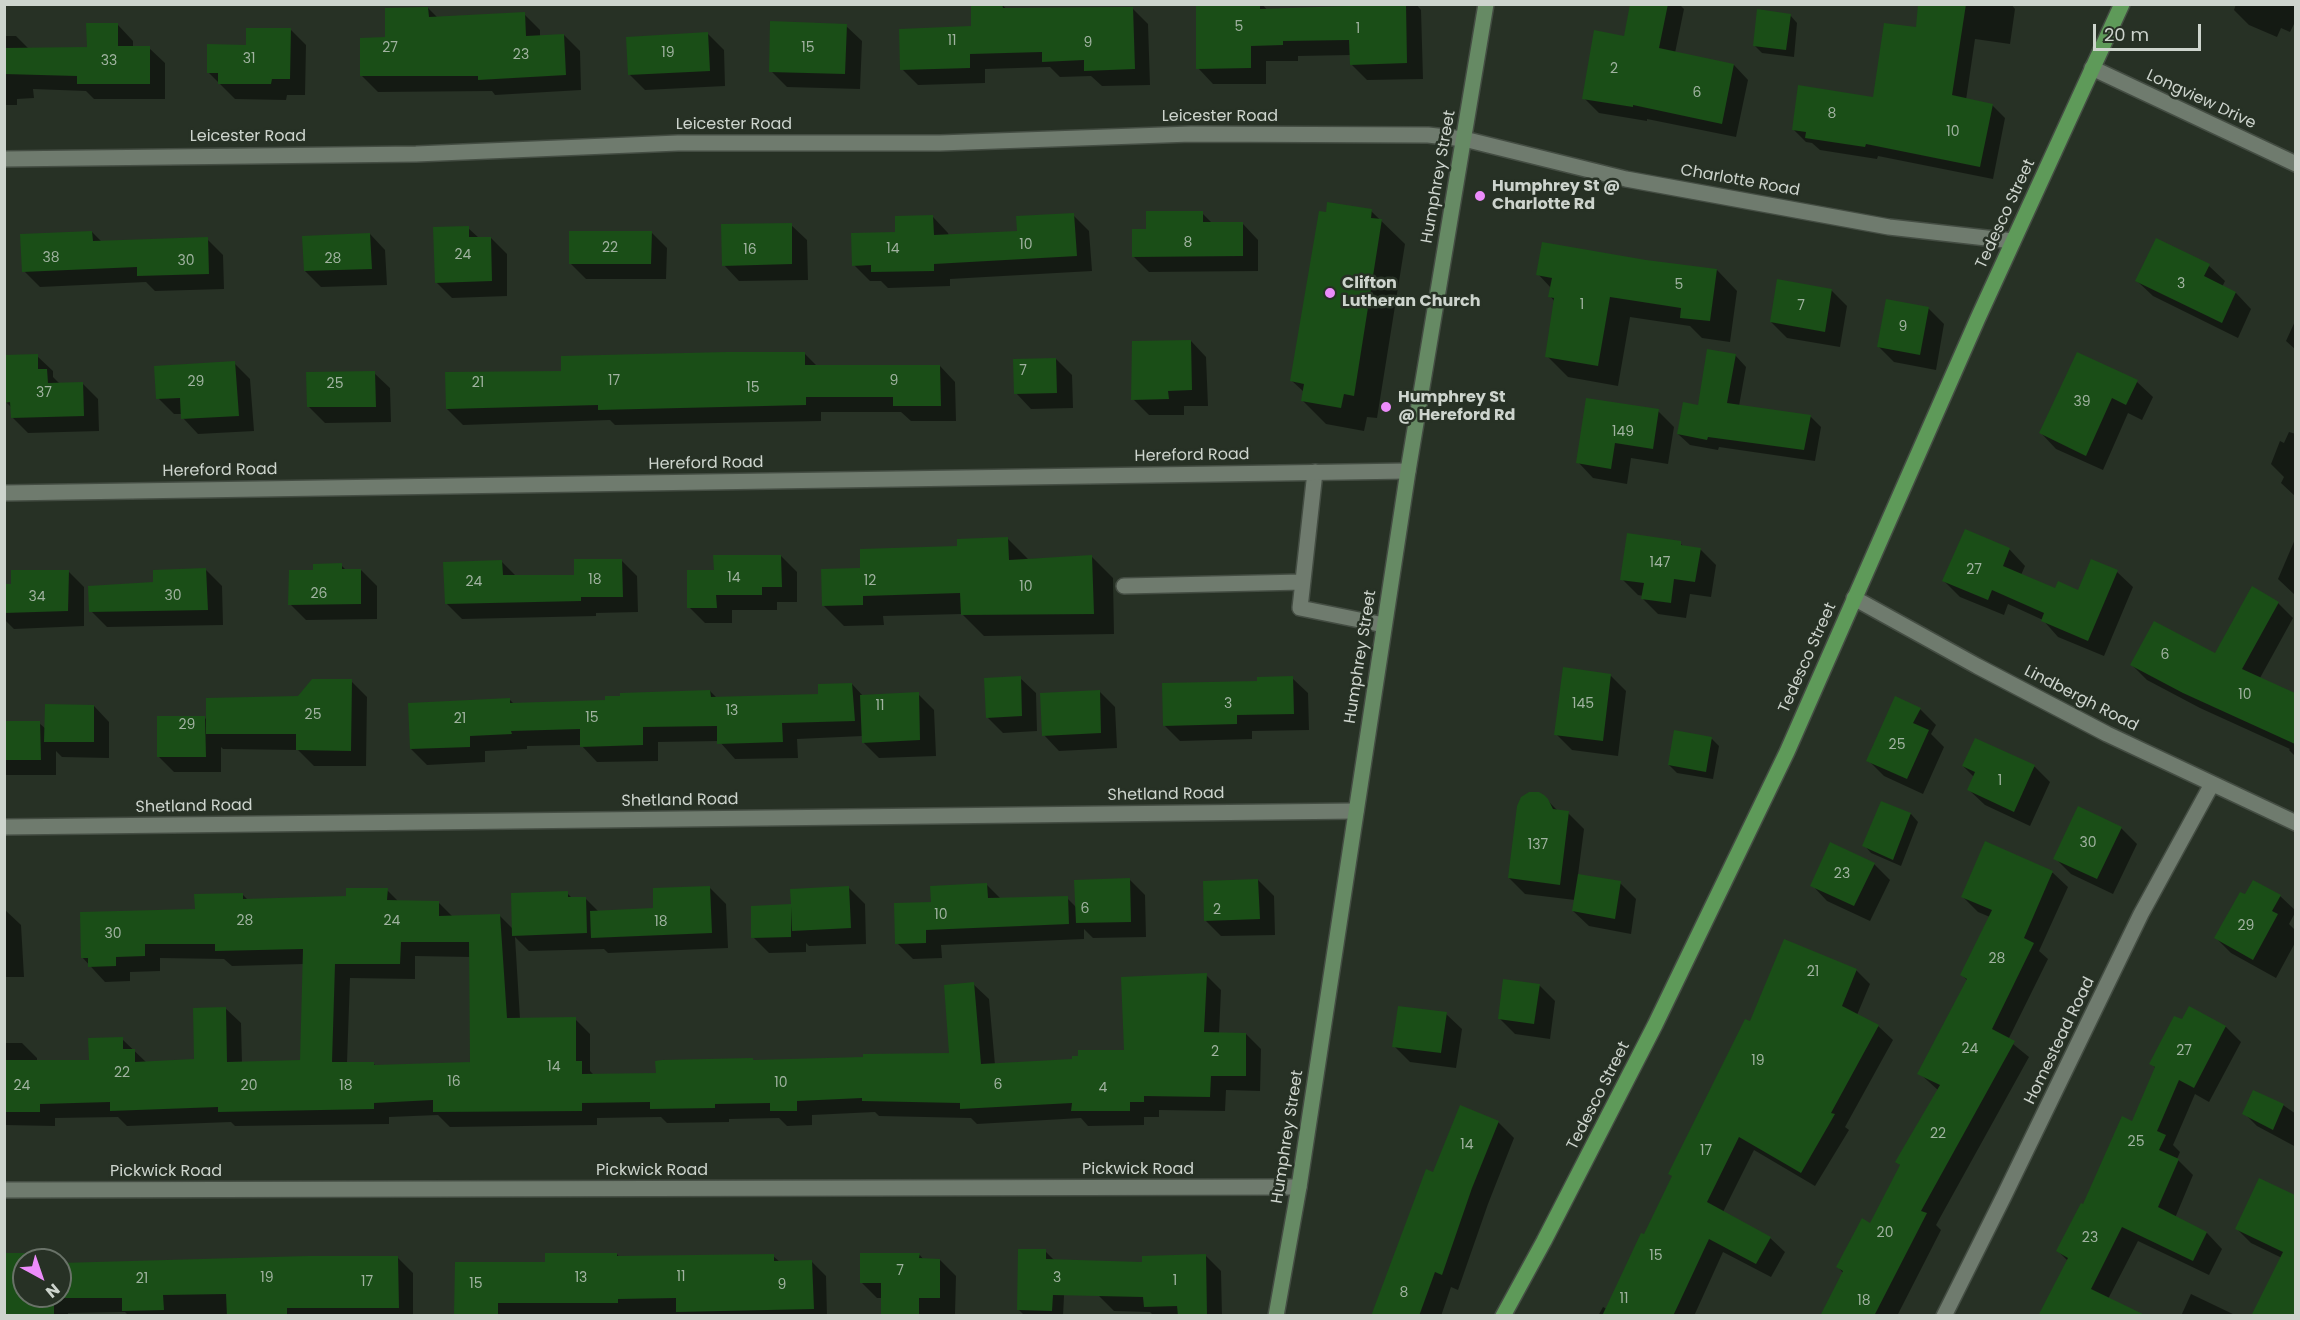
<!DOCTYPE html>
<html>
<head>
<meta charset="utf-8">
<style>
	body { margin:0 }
	#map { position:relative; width:2300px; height:1320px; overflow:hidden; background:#273125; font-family:Poppins,sans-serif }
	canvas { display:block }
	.frame { position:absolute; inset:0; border:6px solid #cdd4cd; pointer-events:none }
	.north { position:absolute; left:12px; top:1248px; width:60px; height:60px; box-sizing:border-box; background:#273125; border:2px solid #697268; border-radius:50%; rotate:140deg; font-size:16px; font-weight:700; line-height:24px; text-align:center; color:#cdd4cd }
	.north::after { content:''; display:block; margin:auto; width:21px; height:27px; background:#ec8cfa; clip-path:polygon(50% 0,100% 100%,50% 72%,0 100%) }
	.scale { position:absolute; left:2093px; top:24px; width:108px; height:27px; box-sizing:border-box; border:3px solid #cdd4cd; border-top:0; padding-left:8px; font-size:18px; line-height:21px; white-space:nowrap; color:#cdd4cd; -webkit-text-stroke:4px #273125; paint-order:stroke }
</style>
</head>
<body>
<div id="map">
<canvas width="2300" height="1320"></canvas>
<div class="frame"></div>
<div class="north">N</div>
<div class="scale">20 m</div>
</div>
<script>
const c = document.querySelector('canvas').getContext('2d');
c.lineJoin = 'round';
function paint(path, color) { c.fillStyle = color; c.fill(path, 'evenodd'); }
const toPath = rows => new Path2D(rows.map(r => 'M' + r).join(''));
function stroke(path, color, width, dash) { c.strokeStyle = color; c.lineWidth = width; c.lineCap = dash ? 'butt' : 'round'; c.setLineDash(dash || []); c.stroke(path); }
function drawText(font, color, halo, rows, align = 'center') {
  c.font = font + ' Poppins,sans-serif'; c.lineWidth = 5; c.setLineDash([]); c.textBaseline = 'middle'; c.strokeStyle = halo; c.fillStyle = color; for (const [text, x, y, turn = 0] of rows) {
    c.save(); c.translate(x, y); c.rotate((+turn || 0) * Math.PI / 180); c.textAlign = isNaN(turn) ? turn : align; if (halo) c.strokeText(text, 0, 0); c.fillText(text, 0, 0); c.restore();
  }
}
paint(toPath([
	[984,4,1002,4,1007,10,1132,8,1148,24,1150,85,1102,86,1091,76,1060,77,1050,67,985,69,985,83,918,85,902,69,973,28],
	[1197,4,1262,4,1268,11,1374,9,1374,4,1416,4,1421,10,1423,79,1367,80,1351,64,1351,55,1298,56,1298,61,1266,61,1266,84,1213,84,1198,68],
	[1632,4,1679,4,1684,9,1675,53,1734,65,1748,80,1736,137,1647,119,1647,121,1599,113,1584,98,1625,38],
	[1920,4,2011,4,2015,9,2010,44,1975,39,1966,100,1992,105,2005,118,1993,179,1878,156,1877,159,1820,150,1812,143,1806,142,1793,129,1875,99,1917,29],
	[2236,4,2296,4,2296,20,2290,32,2281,28,2277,37,2249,25,2234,10],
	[428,8,438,18,524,14,540,30,540,37,564,35,580,51,581,90,495,95,492,91,378,92,362,76,387,39],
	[1790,15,1797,23,1794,57,1762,53,1754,45],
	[118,25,133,41,133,48,149,48,165,63,165,99,94,99,86,91,33,89,34,98,17,99,17,105,4,105,4,36,16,36,29,49,88,48],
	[846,26,862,41,860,89,787,87,771,71],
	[290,29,306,45,305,95,287,95,286,100,235,99,208,72,248,46],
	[708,34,724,50,725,86,645,90,629,74],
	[1371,211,1405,244,1377,418,1367,417,1364,431,1326,424,1302,400,1304,392,1292,381],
	[1202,213,1213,224,1243,224,1258,240,1258,271,1149,272,1133,256,1148,231],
	[1073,215,1089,231,1092,271,950,279,950,286,888,288,881,281,870,281,854,265,897,233,933,217,948,233,949,236,1019,232],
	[791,225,807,240,808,280,739,281,724,265],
	[468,228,479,238,491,238,507,254,507,296,452,298,436,282],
	[92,232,102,242,207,239,223,255,224,289,155,291,146,282,40,287,24,271],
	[651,232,667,248,666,279,586,279,570,263],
	[370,234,385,250,387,285,321,287,305,271],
	[1646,261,1717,270,1737,291,1730,342,1702,338,1690,326,1630,317,1618,386,1568,377,1547,356,1555,302,1550,296,1551,288,1538,274],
	[2209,266,2225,281,2222,287,2236,293,2251,309,2238,338,2153,296,2137,281],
	[1831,290,1847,306,1840,347,1787,338,1771,322],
	[1928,308,1944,324,1936,370,1894,362,1879,347],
	[2296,319,2296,350,2286,341],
	[1191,341,1206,357,1208,406,1184,406,1184,415,1149,415,1133,399],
	[804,353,817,366,940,366,955,382,956,421,911,421,901,412,821,412,821,421,615,425,610,420,463,425,447,409],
	[1735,355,1746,367,1739,406,1810,416,1821,427,1815,461,1719,447,1718,450,1690,445,1678,434],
	[37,356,53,371,53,377,60,384,82,383,98,399,99,431,28,433,12,417,12,408,6,402],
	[1056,359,1072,375,1073,408,1031,409,1016,393],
	[234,363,250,379,254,431,198,434,183,418,182,414,174,414,158,398],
	[374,373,390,388,391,422,325,423,309,407],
	[2137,382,2153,397,2142,420,2128,413,2103,470,2056,449,2041,433],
	[1658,411,1674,427,1668,464,1631,458,1627,484,1593,478,1578,462],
	[2289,432,2296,434,2296,497,2281,483,2284,477,2271,464,2280,441,2284,443],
	[1966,531,2010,550,2025,566,2021,575,2056,590,2079,592,2092,561,2117,572,2133,587,2104,656,2058,637,2043,620,2008,604,2004,615,1960,597,1944,581],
	[2296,537,2296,596,2278,579],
	[1007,538,1028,559,1092,557,1113,578,1114,634,984,636,962,614,883,616,884,625,844,626,823,605,861,569],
	[1680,543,1684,547,1700,549,1716,565,1711,597,1690,594,1686,618,1658,614,1642,598,1643,596,1638,595,1622,579],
	[781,556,797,572,797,602,777,602,777,610,732,610,732,623,705,623,689,607,715,572],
	[621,560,637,576,638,612,596,613,596,616,462,619,446,603,502,562,517,577,575,577],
	[341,565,346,570,361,570,377,586,377,619,306,620,290,604,315,571],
	[206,570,222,586,223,625,107,627,91,611,155,584],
	[68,571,84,587,84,626,14,629,4,619,4,585,12,586],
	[2278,603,2293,618,2260,678,2285,689,2296,700,2296,757,2289,750,2290,749,2200,708,2147,680,2132,665,2215,655],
	[1610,675,1626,691,1618,756,1572,750,1556,734],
	[1020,678,1036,693,1037,731,1003,733,987,717],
	[1292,678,1308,693,1309,730,1252,731,1252,739,1180,741,1164,725,1258,683],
	[351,681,367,697,366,766,314,766,298,750,223,749,221,747,221,772,174,772,158,756,204,717,207,720,299,697],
	[852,684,863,696,918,694,934,710,936,756,879,758,863,742,863,736,797,739,798,758,735,759,719,741,658,742,658,761,597,762,581,745,527,746,527,749,485,751,485,762,427,765,411,749,510,700,514,704,607,701,710,691,717,698,820,696],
	[1099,691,1115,707,1117,748,1059,751,1044,735],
	[94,706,109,722,109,758,62,757,56,751,56,775,4,775,4,723,39,723,46,729],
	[1920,709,1936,725,1931,734,1944,747,1923,794,1884,776,1868,760],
	[1712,739,1719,746,1713,779,1677,773,1669,765],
	[1976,740,2035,767,2050,782,2030,826,1985,805,1969,790,1974,777,1963,766],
	[1543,796,1559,812,1568,813,1584,829,1578,875,1620,883,1636,899,1631,934,1589,926,1573,911,1575,900,1525,894,1509,878],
	[1882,803,1911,814,1918,822,1901,866,1871,853,1864,845],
	[2121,828,2137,844,2113,894,2071,874,2055,858],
	[1986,843,2053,873,2068,887,2039,951,2048,959,2008,1040,2029,1057,1936,1225,1941,1230,1897,1316,1822,1316,1843,1273,1838,1267,1871,1225,1901,1166,1897,1162,1938,1090,1919,1073,1968,981,1962,975,1990,917,1978,912,1963,897],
	[1874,864,1890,880,1870,921,1827,901,1812,885],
	[1129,879,1145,895,1146,937,1093,938,1084,929,1084,939,941,945,942,958,913,959,897,943,933,903,987,885,1001,899,1067,898,1076,907],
	[1258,880,1274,896,1275,935,1221,936,1205,920],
	[710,888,726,904,728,948,608,953,604,949,529,951,515,937,520,1019,575,1019,590,1034,590,1071,595,1076,657,1075,753,1060,755,1062,951,1055,973,984,989,999,995,1065,1074,1060,1125,1051,1206,975,1221,990,1219,1034,1246,1034,1261,1049,1260,1091,1226,1090,1225,1111,1159,1110,1159,1117,1144,1117,1144,1125,1088,1126,1081,1118,977,1124,971,1118,879,1116,875,1112,812,1115,812,1125,787,1126,779,1118,729,1119,729,1122,667,1123,661,1117,597,1118,597,1125,450,1127,438,1115,389,1117,389,1124,235,1126,231,1122,127,1126,118,1117,55,1118,55,1126,4,1125,4,1043,22,1043,37,1058,37,1061,90,1061,122,1039,147,1063,196,1060,225,1008,241,1023,242,1063,301,1061,304,964,232,966,224,959,160,958,160,971,130,972,130,981,105,982,82,957,196,910,243,895,248,900,347,897,387,890,399,902,438,902,453,917,499,915,513,929,567,893,573,899,585,898,599,912,655,910],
	[415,956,470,957,472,1063,376,1066,373,1063,347,1063,350,978,415,979],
	[849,888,865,904,866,944,809,946,806,943,806,952,769,953,753,937,793,906],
	[2280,896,2296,911,2289,924,2296,931,2296,941,2276,978,2231,953,2216,938],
	[4,909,21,925,24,977,4,977],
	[1856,970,1870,984,1857,1015,1878,1026,1893,1040,1845,1127,1849,1130,1815,1186,1754,1150,1723,1212,1770,1238,1785,1252,1771,1277,1723,1252,1694,1316,1598,1316,1603,1307,1607,1309,1751,1023],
	[1539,985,1555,1001,1550,1039,1515,1034,1499,1018],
	[2190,1008,2226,1027,2241,1042,2209,1102,2195,1094,2173,1145,2180,1152,2177,1159,2193,1175,2175,1218,2207,1233,2222,1249,2209,1275,2138,1241,2108,1299,2040,1316,2068,1261,2058,1251,2133,1123,2156,1069,2151,1063,2183,1021],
	[1446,1014,1462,1029,1456,1068,1410,1062,1394,1046],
	[2283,1105,2296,1114,2296,1147,2257,1126,2244,1113],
	[1498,1122,1514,1138,1488,1204,1458,1290,1451,1287,1441,1316,1379,1316,1434,1174],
	[2259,1180,2296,1196,2296,1316,2252,1316,2282,1258,2251,1243,2237,1229],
	[1045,1251,1061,1267,1065,1276,1063,1316,1025,1316,1019,1310],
	[4,1254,54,1255,59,1260,24,1260,24,1296,60,1296,60,1261,64,1265,398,1258,413,1273,413,1316,129,1316,125,1312,68,1313,68,1316,4,1316],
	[617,1254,620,1258,773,1256,780,1262,812,1262,826,1276,827,1316,455,1314,547,1263],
	[919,1254,924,1260,940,1260,956,1276,955,1314,884,1316,883,1298,877,1298,861,1282],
	[1205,1255,1221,1271,1222,1316,1154,1316,1150,1312,1114,1311,1098,1295,1144,1263],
	[2191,1294,2237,1316,2181,1316]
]), '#0007');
paint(toPath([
	[971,4,1002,4,1003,8,1133,7,1135,69,1084,71,1084,60,1042,62,1042,52,970,54,970,68,900,70,899,29,971,26],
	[1196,4,1260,4,1260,9,1406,4,1407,63,1350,65,1349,40,1283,41,1283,45,1251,46,1251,68,1196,69],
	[1630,4,1668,4,1659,48,1734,64,1722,124,1633,105,1633,107,1582,99,1594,30,1624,36],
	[1918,4,1966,4,1952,95,1993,104,1980,167,1866,144,1865,147,1805,138,1806,132,1792,130,1798,85,1873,97,1884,23,1916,27],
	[428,7,429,17,525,12,526,36,564,34,566,75,478,80,478,76,360,76,360,38,385,37,385,8],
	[1757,9,1791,14,1786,50,1753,46],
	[770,21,847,24,845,74,769,72],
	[86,23,118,23,118,46,150,46,150,84,77,84,77,76,4,74,4,48,87,47],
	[246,28,291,28,290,79,272,79,271,84,218,84,218,73,207,73,207,44,246,45],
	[708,32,710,71,628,75,626,37],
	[1327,202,1372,209,1371,218,1382,219,1354,396,1344,394,1341,408,1301,401,1304,384,1290,381,1319,211,1326,212],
	[1146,211,1203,211,1203,222,1243,222,1243,256,1132,257,1132,229,1146,229],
	[1074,213,1077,256,934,264,934,271,871,272,871,265,852,266,851,233,895,232,895,216,933,215,934,235,1017,231,1016,216],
	[792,223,792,264,722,266,721,224],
	[469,226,469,237,491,237,492,281,435,283,433,227],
	[92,231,93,241,208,237,209,274,137,276,137,267,22,272,20,234],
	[569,231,652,231,651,264,569,264],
	[370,233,372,269,304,271,302,236],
	[2156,238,2210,264,2204,276,2236,292,2222,323,2135,281],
	[1542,242,1646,260,1717,269,1710,321,1680,318,1681,308,1610,297,1598,366,1545,357,1554,298,1548,297,1552,278,1536,275],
	[1777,279,1832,289,1825,332,1770,322],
	[1886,299,1929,307,1920,355,1877,347],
	[1191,340,1192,390,1168,391,1169,399,1131,400,1132,341],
	[1707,349,1736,354,1727,403,1811,415,1804,450,1708,437,1707,440,1677,434,1683,402,1698,405],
	[727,352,805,352,805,365,940,365,941,406,893,406,893,397,806,397,806,405,598,410,598,405,446,409,445,372,561,371,561,356],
	[2077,352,2138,380,2126,405,2112,398,2086,456,2039,433],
	[38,354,38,369,47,369,48,383,83,382,84,416,11,418,10,402,4,403,4,355],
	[1056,358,1057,393,1014,394,1013,359],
	[235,361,239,416,181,419,180,398,156,399,154,366],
	[375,371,376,407,307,407,306,372],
	[1586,398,1659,409,1653,449,1615,443,1611,469,1576,463],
	[1965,529,2010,548,2003,566,2055,588,2058,581,2078,590,2091,559,2118,570,2088,641,2041,621,2044,613,1992,590,1988,600,1942,581],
	[1627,533,1681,541,1681,545,1701,548,1695,582,1674,579,1671,603,1641,599,1644,583,1620,580],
	[1008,537,1009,560,1092,555,1094,614,961,615,960,593,863,596,863,605,822,606,821,569,860,568,860,549,957,546,957,539],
	[713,555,781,555,782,587,762,587,762,595,716,595,717,608,687,608,687,570,714,570],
	[574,559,622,559,623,597,581,597,581,601,445,604,443,562,502,560,503,575,574,575],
	[342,563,342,569,361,569,361,604,288,605,289,570,313,570,313,564],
	[206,568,208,610,89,612,88,586,153,582,153,570],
	[11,570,69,570,68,611,4,613,4,584,11,584],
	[2252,586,2279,602,2242,669,2295,693,2295,744,2183,693,2130,665,2154,621,2215,653],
	[1563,667,1611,674,1603,741,1554,735],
	[1021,676,1022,716,986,718,984,678],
	[1293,676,1294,714,1237,715,1237,724,1163,726,1162,683,1257,681,1257,677],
	[312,679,352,679,351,751,296,750,296,734,206,734,206,698,298,696],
	[852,683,855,721,782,723,783,742,717,744,717,726,643,727,643,745,580,747,580,729,511,731,512,734,470,736,470,747,410,749,408,703,510,698,510,703,605,700,605,696,620,696,620,693,710,690,711,697,818,694,818,684],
	[1100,690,1101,733,1042,736,1040,693],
	[919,692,920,740,862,743,860,695],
	[1895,696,1921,708,1913,723,1929,730,1907,779,1866,761],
	[45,704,94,705,94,742,44,742],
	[157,716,205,716,206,757,157,757],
	[4,721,40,721,41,760,4,760],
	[1674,730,1712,737,1706,772,1668,765],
	[1975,738,2035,765,2014,812,1967,790,1975,772,1962,766],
	[1529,792,1539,792,1544,795,1548,799,1553,809,1569,811,1560,885,1508,878,1517,806,1521,797],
	[1881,801,1911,813,1893,860,1862,846],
	[2078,806,2122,827,2097,879,2053,859],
	[1985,841,2053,871,2024,938,2034,943,1992,1029,2015,1041,1921,1211,1927,1213,1874,1316,1820,1316,1843,1271,1836,1267,1862,1218,1870,1223,1900,1165,1895,1162,1940,1085,1917,1074,1967,979,1960,975,1992,910,1961,897],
	[1830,842,1875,863,1854,906,1810,886],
	[1578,874,1621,881,1615,919,1572,911],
	[1130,878,1131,922,1076,923,1074,880],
	[1258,879,1260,919,1204,921,1203,881],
	[2253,880,2281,895,2272,911,2278,914,2253,960,2214,938,2240,892,2245,894],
	[987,883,988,898,1068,896,1069,924,926,930,926,943,895,944,894,903,931,902,930,886],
	[710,886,712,933,591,938,590,911,653,908,653,888],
	[849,886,851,928,792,931,791,907,791,937,751,938,751,906,791,904,790,889],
	[346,888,388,888,387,900,439,901,439,916,500,914,507,1018,576,1017,576,1061,582,1061,582,1074,656,1073,655,1061,662,1060,753,1058,753,1060,863,1057,863,1054,949,1053,944,985,974,982,981,1064,1072,1059,1072,1056,1078,1056,1078,1050,1124,1050,1121,977,1207,973,1204,1032,1246,1033,1246,1076,1211,1076,1210,1097,1144,1096,1144,1102,1130,1102,1130,1111,1071,1111,1072,1103,960,1109,960,1103,862,1101,862,1098,797,1101,797,1111,770,1111,770,1103,715,1104,715,1108,650,1109,650,1102,582,1103,582,1111,433,1112,433,1100,374,1103,374,1109,218,1112,218,1107,110,1111,110,1102,40,1104,40,1112,4,1112,4,1060,89,1060,88,1038,123,1037,123,1049,135,1049,135,1062,194,1059,193,1008,226,1007,227,1062,300,1060,303,949,215,951,215,944,145,944,145,956,116,957,116,966,88,967,88,958,81,958,80,912,195,909,194,894,243,893,243,899,346,896],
	[401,942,469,942,470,1062,374,1065,374,1062,332,1062,335,964,400,964],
	[568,891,568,897,586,897,587,933,512,936,511,893],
	[1784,939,1857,969,1842,1006,1879,1025,1831,1113,1835,1114,1801,1173,1739,1137,1707,1202,1771,1237,1756,1264,1709,1239,1673,1316,1602,1316,1641,1233,1644,1234,1672,1176,1668,1174,1745,1019,1750,1021],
	[1503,979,1540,984,1534,1024,1498,1019],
	[1398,1006,1447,1012,1441,1053,1392,1047],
	[2189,1006,2226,1026,2194,1088,2179,1080,2157,1131,2166,1135,2159,1150,2179,1159,2158,1207,2207,1232,2193,1261,2122,1227,2091,1289,2147,1316,2038,1316,2068,1258,2056,1251,2081,1203,2083,1204,2122,1116,2132,1121,2155,1067,2149,1064,2174,1016,2182,1019],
	[2253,1090,2284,1104,2273,1130,2242,1114],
	[1460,1105,1499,1121,1472,1188,1442,1275,1435,1272,1419,1316,1371,1316,1426,1169,1433,1172],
	[2259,1178,2295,1195,2295,1316,2251,1316,2283,1252,2235,1229],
	[1018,1249,1046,1249,1046,1259,1142,1262,1142,1256,1206,1254,1207,1316,1178,1316,1177,1306,1144,1307,1143,1297,1053,1295,1052,1311,1017,1310],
	[4,1253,55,1253,54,1260,24,1260,24,1296,60,1296,60,1263,308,1256,398,1256,399,1308,287,1308,287,1314,227,1316,226,1294,163,1295,164,1310,122,1311,122,1298,54,1298,54,1315,4,1315],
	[545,1253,617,1253,617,1256,774,1254,774,1261,812,1260,814,1309,676,1312,676,1298,618,1299,618,1303,498,1303,498,1315,454,1315,455,1262,545,1262],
	[860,1253,920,1253,919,1258,940,1259,940,1298,919,1298,919,1315,881,1315,881,1283,860,1283]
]), '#1a4e17');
const service = toPath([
	[1315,472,1300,608,1384,625],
	[1124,586,1302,582]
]);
const minor = toPath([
	[2092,68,2296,164],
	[4,159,416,154,678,143,940,143,1191,134,1428,135,1464,139,1626,179,1889,227,2013,241],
	[4,493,1408,471],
	[1854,598,1977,666,2107,734,2296,823],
	[4,827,1356,811],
	[4,1190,1299,1187],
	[1944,1316,2004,1196,2141,914,2212,784]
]);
const secondary = toPath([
	[1276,1316,1299,1187,1408,471,1486,4]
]);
const primary = toPath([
	[1503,1316,1544,1241,1655,1025,1787,752,1978,318,2122,4]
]);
stroke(service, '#444d43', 18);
stroke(minor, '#444d43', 18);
stroke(secondary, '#444d43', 18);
stroke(primary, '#444d43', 18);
stroke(service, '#6f7b6e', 15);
stroke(minor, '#6f7b6e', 15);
stroke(secondary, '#668a64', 15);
stroke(primary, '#5e9a59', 15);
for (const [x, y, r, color] of [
	[1480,196,6,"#ec8cfa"],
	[1330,293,6,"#ec8cfa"],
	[1386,407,6,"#ec8cfa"]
]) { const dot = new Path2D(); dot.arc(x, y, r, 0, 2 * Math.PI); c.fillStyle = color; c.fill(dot); stroke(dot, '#273125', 2); }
drawText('14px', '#a0b2a0', null, [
	["5",1239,27],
	["1",1358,29],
	["11",952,41],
	["9",1088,43],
	["27",390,48],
	["15",808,48],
	["19",668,53],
	["23",521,55],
	["31",249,59],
	["33",109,61],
	["2",1614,69],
	["6",1697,93],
	["8",1832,114],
	["10",1953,132],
	["8",1188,243],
	["10",1026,245],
	["22",610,248],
	["14",893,249],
	["16",750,250],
	["24",463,255],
	["38",51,258],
	["28",333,259],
	["30",186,261],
	["3",2181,284],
	["5",1679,285],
	["1",1582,305],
	["7",1801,306],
	["9",1903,327],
	["7",1023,371],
	["17",614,381],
	["9",894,381],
	["29",196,382],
	["21",478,383],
	["25",335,384],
	["15",753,388],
	["37",44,393],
	["39",2082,402],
	["149",1623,432],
	["147",1660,563],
	["27",1974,570],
	["14",734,578],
	["18",595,580],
	["12",870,581],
	["24",474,582],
	["10",1026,587],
	["26",319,594],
	["30",173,596],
	["34",37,597],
	["6",2165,655],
	["10",2245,695],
	["3",1228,704],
	["145",1583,704],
	["11",880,706],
	["13",732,711],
	["25",313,715],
	["15",592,718],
	["21",460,719],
	["29",187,725],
	["25",1897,745],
	["1",2000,781],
	["30",2088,843],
	["137",1538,845],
	["23",1842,874],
	["6",1085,909],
	["2",1217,910],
	["10",941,915],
	["28",245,921],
	["24",392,921],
	["18",661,922],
	["29",2246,926],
	["30",113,934],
	["28",1997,959],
	["21",1813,972],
	["24",1970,1049],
	["27",2184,1051],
	["2",1215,1052],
	["19",1758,1061],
	["14",554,1067],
	["22",122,1073],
	["16",454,1082],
	["10",781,1083],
	["6",998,1085],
	["24",22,1086],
	["20",249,1086],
	["18",346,1086],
	["4",1103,1088],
	["22",1938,1134],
	["25",2136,1142],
	["14",1467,1145],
	["17",1706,1151],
	["20",1885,1233],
	["23",2090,1238],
	["15",1656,1256],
	["7",900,1271],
	["11",681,1277],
	["19",267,1278],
	["13",581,1278],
	["3",1057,1278],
	["21",142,1279],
	["1",1175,1281],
	["17",367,1282],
	["15",476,1284],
	["9",782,1285],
	["8",1404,1293],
	["11",1624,1299],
	["18",1864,1301]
]);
drawText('16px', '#cdd4cd', '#273125', [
	["Longview Drive",2201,100,25],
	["Leicester Road",1220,117],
	["Leicester Road",734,125],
	["Leicester Road",248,137],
	["Humphrey Street",1439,177,-80],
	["Charlotte Road",1740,181,10],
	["Tedesco Street",2006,214,-65],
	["Hereford Road",1192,456,-1],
	["Hereford Road",706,464,-1],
	["Hereford Road",220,471,-1],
	["Humphrey Street",1361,657,-81],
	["Tedesco Street",1808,658,-66],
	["Lindbergh Road",2081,699,27],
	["Shetland Road",1166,795,-1],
	["Shetland Road",680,801,-1],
	["Shetland Road",194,807,-1],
	["Homestead Road",2060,1041,-64],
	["Tedesco Street",1599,1096,-63],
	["Humphrey Street",1288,1137,-81],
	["Pickwick Road",1138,1170],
	["Pickwick Road",652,1171],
	["Pickwick Road",166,1172]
]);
drawText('bold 16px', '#cdd4cd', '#273125', [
	["Humphrey St @",1492,187],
	["Charlotte Rd",1492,205],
	["Clifton",1342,284],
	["Lutheran Church",1342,302],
	["Humphrey St",1398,398],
	["@ Hereford Rd",1398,416]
], 'left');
</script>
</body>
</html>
